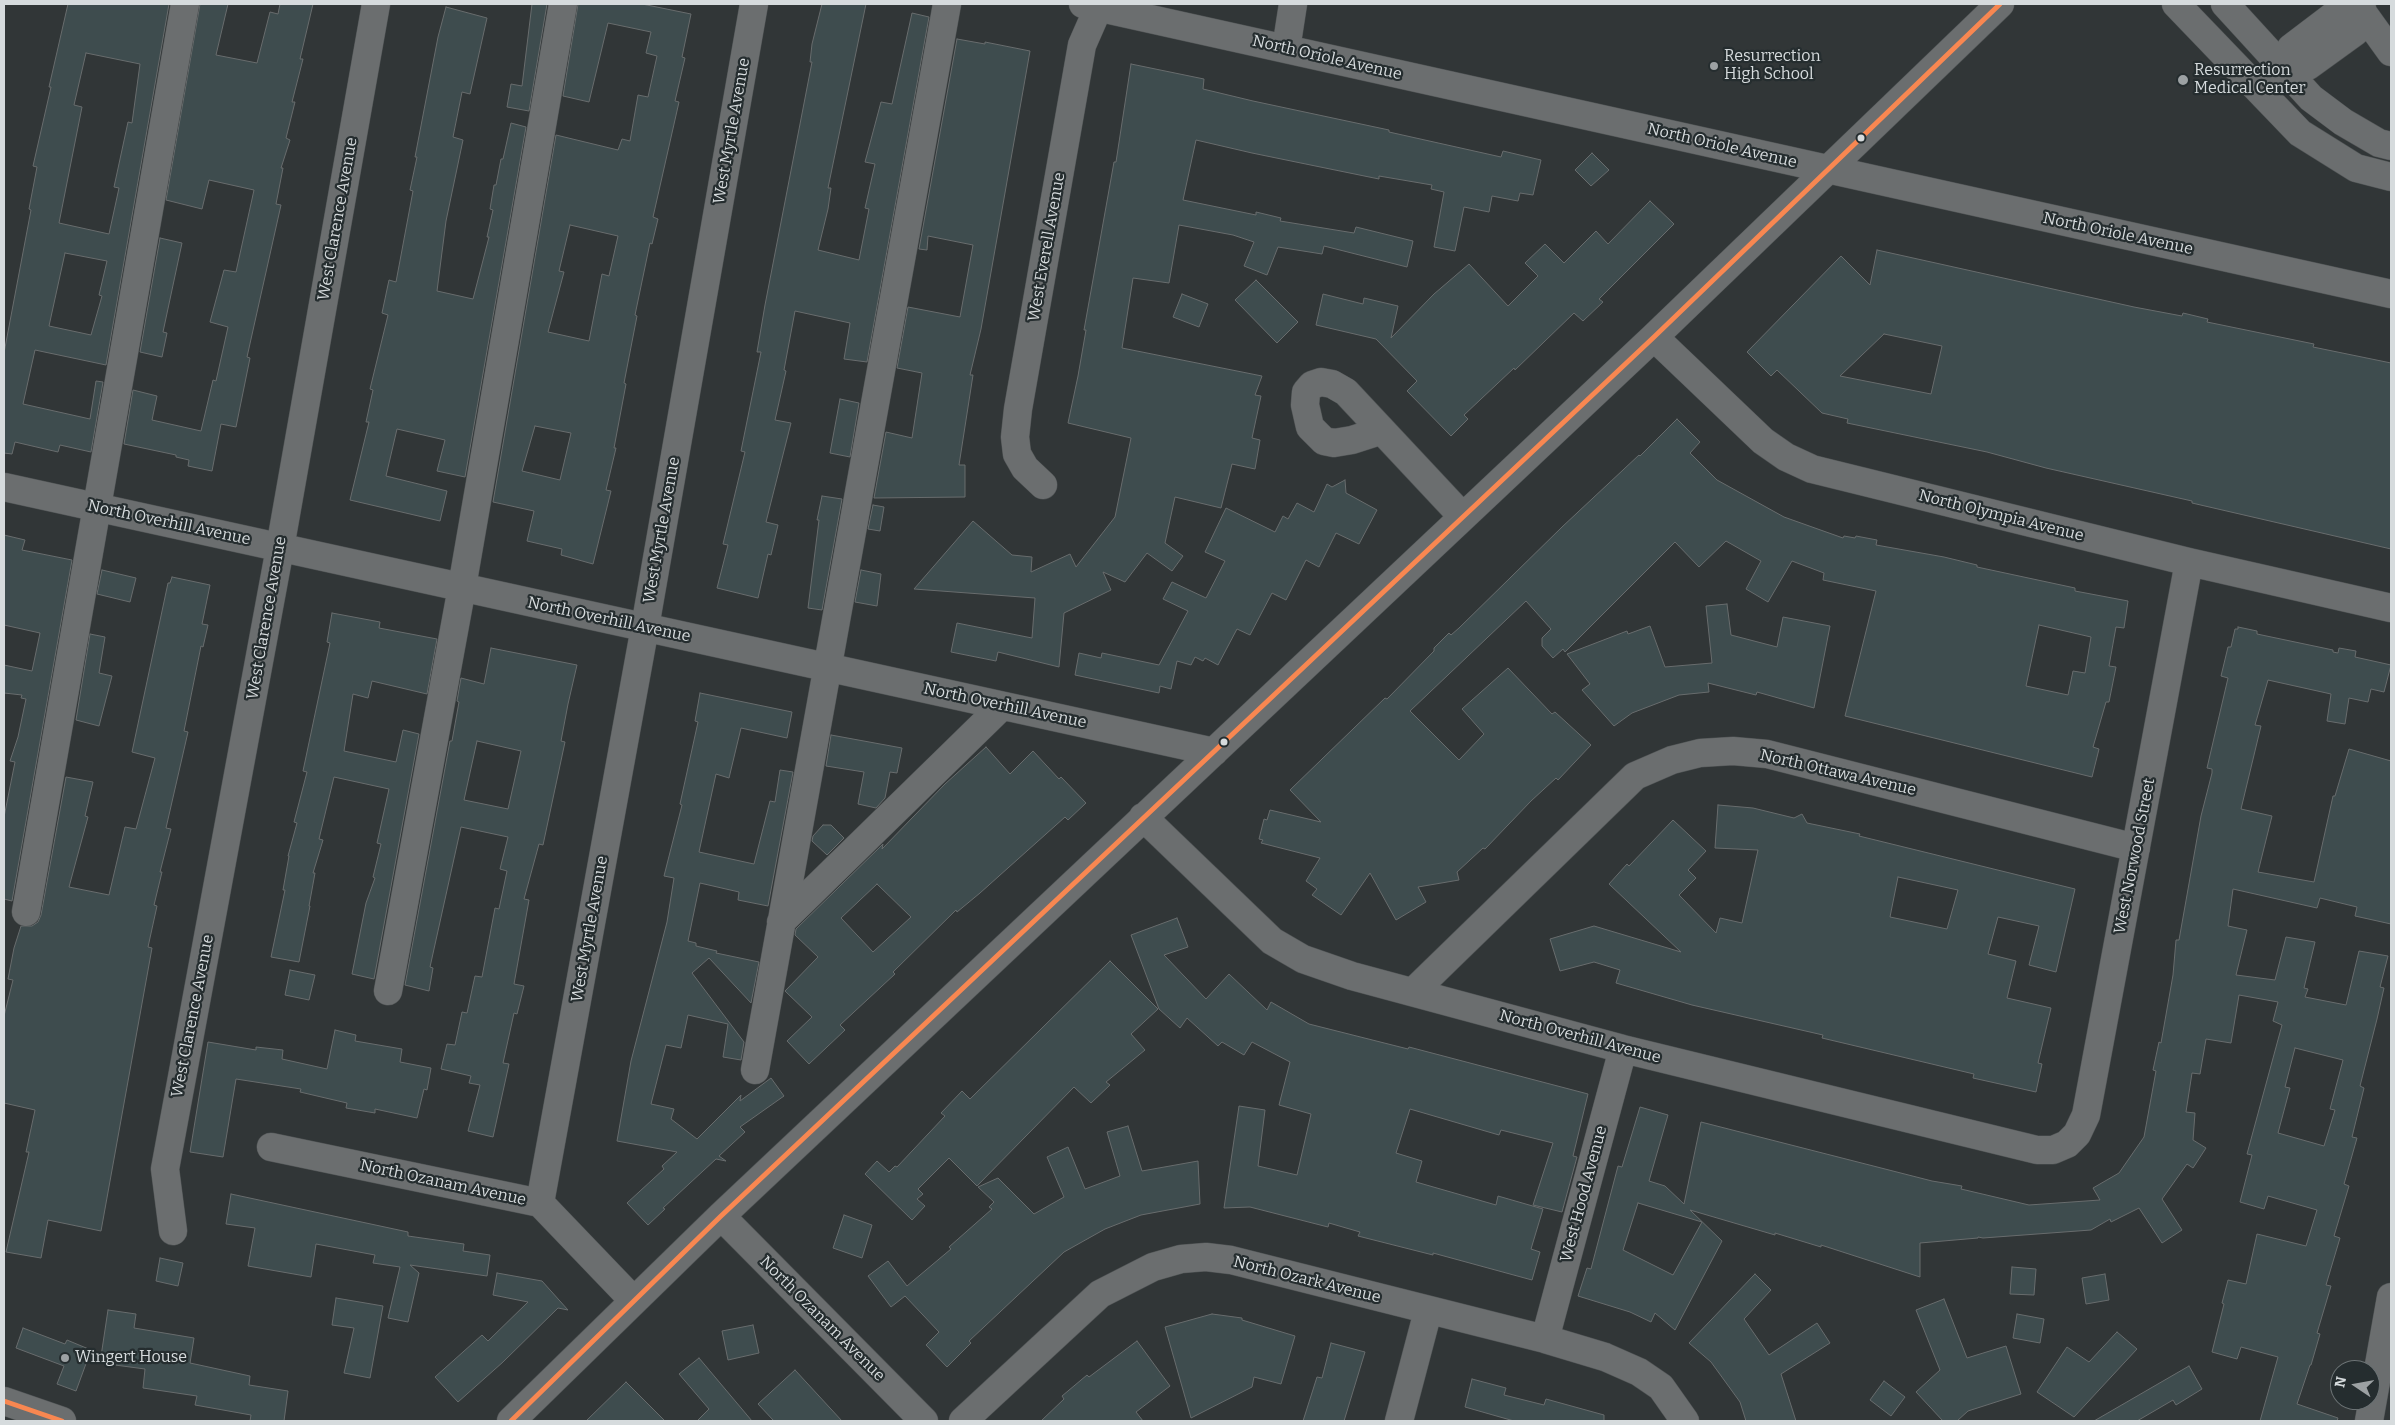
<!DOCTYPE html>
<html>
<head>
<meta charset="utf-8">
<style>
	body { margin:0 }
	#map { position:relative; width:2395px; height:1425px; overflow:hidden; background:#313637; font-family:Bitter,serif }
	canvas { display:block }
	.frame { position:absolute; inset:0; border:5px solid #d6dbdd; pointer-events:none }
	.north { position:absolute; left:2330px; top:1360px; width:50px; height:50px; box-sizing:border-box; background:#252d2f; border:1px solid #6c7375; border-radius:50%; rotate:282deg; font-size:14px; font-weight:700; line-height:20px; text-align:center; color:#d6dbdd }
	.north::after { content:''; display:block; margin:auto; width:18px; height:22px; background:#9ca1a3; clip-path:polygon(50% 0,100% 100%,50% 72%,0 100%) }
</style>
</head>
<body>
<div id="map">
<canvas width="2395" height="1425"></canvas>
<div class="frame"></div>
<div class="north">N</div>
</div>
<script>
const c = document.querySelector('canvas').getContext('2d');
c.lineJoin = 'round';
function paint(path, color) { c.fillStyle = color; c.fill(path, 'evenodd'); }
const toPath = rows => new Path2D(rows.map(r => 'M' + r).join(''));
function stroke(path, color, width, dash) { c.strokeStyle = color; c.lineWidth = width; c.lineCap = dash ? 'butt' : 'round'; c.setLineDash(dash || []); c.stroke(path); }
function drawText(font, color, halo, rows, align = 'center') {
  c.font = font + ' Bitter,serif'; c.lineWidth = 4.5; c.setLineDash([]); c.textBaseline = 'middle'; c.strokeStyle = halo; c.fillStyle = color; for (const [text, x, y, turn = 0] of rows) {
    c.save(); c.translate(x, y); c.rotate((+turn || 0) * Math.PI / 180); c.textAlign = isNaN(turn) ? turn : align; if (halo) c.strokeText(text, 0, 0); c.fillText(text, 0, 0); c.restore();
  }
}
const building = toPath([
	[68,4,169,4,106,365,35,350,23,404,90,419,96,381,103,382,91,452,60,445,58,452,15,442,12,454,4,453,4,353,31,210,29,209,37,167,33,166,51,87,49,87,68,4],
	[86,53,140,64,132,123,128,122,114,187,119,188,109,234,59,223,82,107,74,105,86,53],
	[65,253,107,261,99,295,102,296,91,335,49,326,65,253],
	[200,4,228,4,216,55,257,63,270,12,278,14,280,4,313,4,300,59,303,59,292,102,295,102,286,138,290,140,281,168,283,168,276,204,281,205,247,357,250,358,236,427,221,424,212,471,188,466,189,460,176,457,176,455,124,444,133,390,157,396,152,420,201,431,213,380,216,381,228,327,210,322,224,270,236,272,254,190,209,180,202,209,166,200,200,4],
	[532,4,547,4,529,111,507,107,511,84,522,86,532,4],
	[578,4,642,4,691,14,682,57,685,58,675,101,679,102,653,217,658,219,652,244,650,243,635,315,637,316,624,383,626,384,614,448,616,448,606,490,611,491,593,564,561,555,562,549,527,541,534,511,493,502,556,135,618,150,622,139,630,141,638,95,648,97,657,56,646,53,651,32,608,23,589,102,563,96,578,4],
	[570,225,618,236,609,276,602,274,589,341,548,332,564,272,559,271,570,225],
	[535,426,571,433,560,480,522,471,535,426],
	[822,4,866,4,828,188,831,188,828,209,818,250,859,260,869,209,865,208,875,164,865,162,881,102,892,104,912,13,929,17,867,362,844,359,850,323,795,311,784,370,786,371,775,420,791,423,766,522,778,525,771,555,768,554,758,598,717,588,728,545,723,544,745,452,741,451,761,352,757,352,765,305,812,62,810,62,812,44,822,4],
	[446,7,487,18,470,94,462,92,453,137,463,140,446,221,437,291,473,299,489,237,487,237,493,210,490,209,494,185,496,185,501,159,503,159,511,123,526,127,465,477,437,471,445,440,397,429,386,476,447,491,440,521,350,500,369,422,366,422,373,390,370,389,388,315,382,313,389,280,396,282,413,191,410,190,417,157,415,157,438,37,446,7],
	[957,39,985,44,985,42,1030,51,981,329,970,375,973,375,959,465,965,465,965,497,874,498,886,432,912,438,922,373,897,368,908,307,960,317,973,245,928,236,927,250,919,249,957,39],
	[1131,64,1204,79,1203,89,1253,101,1389,130,1389,132,1501,157,1503,151,1541,160,1533,195,1520,193,1518,201,1492,196,1489,212,1464,207,1455,251,1434,247,1444,192,1431,189,1432,185,1379,176,1379,179,1252,153,1196,140,1183,200,1256,215,1256,212,1281,218,1280,221,1354,233,1356,227,1413,241,1407,267,1324,246,1322,254,1278,247,1267,275,1244,266,1254,242,1233,235,1179,225,1169,283,1133,278,1122,348,1262,376,1255,395,1261,396,1252,438,1260,440,1255,469,1232,464,1221,508,1175,497,1165,543,1183,556,1172,571,1147,553,1125,582,1103,572,1111,590,1064,613,1059,667,998,652,996,661,951,652,957,623,1032,638,1035,598,914,589,973,521,1012,555,1032,557,1031,572,1070,554,1076,567,1115,517,1131,438,1068,423,1078,376,1086,330,1084,330,1114,162,1116,162,1131,64],
	[1592,153,1609,170,1591,186,1575,170,1592,153],
	[1650,201,1674,224,1599,299,1603,302,1583,321,1574,313,1515,370,1514,368,1464,415,1468,419,1451,436,1407,391,1417,381,1376,339,1316,325,1323,294,1363,304,1364,298,1398,306,1391,338,1434,294,1469,264,1508,306,1538,276,1525,263,1545,244,1564,263,1596,231,1608,244,1650,201],
	[160,238,182,243,163,332,167,333,162,357,140,352,160,238],
	[1877,250,2134,307,2182,316,2183,313,2208,319,2207,322,2314,344,2313,347,2391,363,2391,549,2192,503,2192,501,2046,468,1987,452,1847,423,1848,419,1822,413,1777,370,1771,376,1747,352,1841,256,1870,285,1877,250],
	[1884,334,1942,346,1931,394,1840,376,1884,334],
	[1256,280,1298,322,1277,343,1235,300,1256,280],
	[1182,294,1208,304,1199,327,1173,317,1182,294],
	[840,399,859,403,850,457,830,453,840,399],
	[1677,419,1700,442,1690,453,1717,480,1784,517,1843,538,1844,536,1855,538,1856,536,1877,540,1876,545,1944,557,1977,565,1977,567,2075,588,2075,591,2128,601,2124,628,2116,627,2109,666,2116,667,2109,702,2106,702,2093,747,2099,749,2092,777,1845,716,1876,591,1823,580,1824,573,1792,561,1768,602,1746,589,1761,561,1726,541,1699,567,1675,542,1565,652,1563,649,1553,658,1542,646,1542,638,1551,629,1526,601,1410,711,1459,760,1484,734,1462,709,1508,668,1552,714,1555,712,1591,745,1558,780,1556,778,1531,801,1485,849,1483,848,1457,872,1459,880,1418,887,1426,902,1396,920,1370,873,1341,915,1312,895,1317,889,1306,881,1320,858,1261,843,1263,840,1259,839,1264,819,1267,820,1270,810,1321,822,1290,790,1385,698,1387,699,1434,651,1434,648,1449,633,1451,635,1459,628,1562,527,1639,455,1640,456,1677,419],
	[2039,625,2091,637,2085,673,2073,671,2068,695,2026,686,2039,625],
	[1345,480,1346,493,1377,510,1359,544,1336,533,1319,567,1306,560,1286,600,1272,593,1250,635,1237,629,1218,665,1205,658,1203,661,1195,657,1191,665,1177,661,1171,689,1160,686,1159,693,1075,675,1079,653,1101,658,1102,653,1159,665,1188,611,1163,599,1172,582,1206,598,1225,561,1205,552,1226,508,1275,532,1283,516,1288,519,1297,503,1314,512,1327,484,1332,487,1345,480],
	[822,496,842,499,822,610,808,608,819,520,817,520,822,496],
	[873,505,884,507,880,531,868,529,873,505],
	[4,535,25,540,22,550,72,560,12,901,4,899,4,817,15,762,10,761,18,737,26,699,21,698,22,695,4,693,4,665,32,671,40,633,4,625,4,535],
	[102,570,136,578,130,602,97,594,102,570],
	[861,570,881,574,877,606,855,602,861,570],
	[172,577,210,585,202,624,208,625,203,647,201,646,184,731,188,732,166,828,171,829,160,872,162,872,154,905,157,906,148,947,152,948,101,1231,48,1220,41,1258,6,1252,29,1152,26,1152,35,1110,4,1103,4,1016,13,980,8,979,14,948,21,926,32,926,38,922,41,915,66,777,93,782,85,816,88,817,69,887,109,895,125,827,136,829,155,758,132,752,168,583,170,583,172,577],
	[1727,604,1731,635,1777,647,1783,617,1830,626,1814,708,1757,692,1756,695,1708,683,1709,692,1679,695,1632,713,1614,726,1582,690,1590,684,1567,654,1627,631,1628,634,1650,626,1665,667,1712,663,1706,606,1727,604],
	[332,613,380,622,379,628,437,639,427,694,372,681,368,698,353,694,344,751,396,762,403,730,419,734,374,979,352,974,366,903,375,878,373,877,381,844,377,843,389,789,334,777,319,839,323,840,313,873,315,873,309,906,310,906,299,962,271,957,285,890,283,890,289,856,288,856,297,823,294,822,307,772,303,771,330,643,327,642,332,613],
	[2238,627,2257,631,2257,634,2333,650,2333,652,2338,653,2339,648,2356,651,2355,657,2391,665,2384,692,2371,689,2368,702,2349,698,2345,724,2327,721,2331,694,2268,680,2255,725,2261,726,2241,809,2272,816,2258,872,2314,882,2333,796,2335,796,2349,749,2391,761,2391,924,2355,916,2357,907,2320,898,2317,908,2233,889,2228,926,2247,930,2236,975,2275,980,2286,937,2315,942,2304,988,2308,989,2305,997,2346,1005,2359,951,2388,956,2380,987,2384,988,2377,1019,2360,1086,2364,1088,2352,1137,2357,1138,2344,1184,2349,1186,2334,1236,2340,1238,2326,1285,2331,1286,2317,1333,2320,1334,2311,1365,2310,1365,2297,1404,2338,1418,2337,1421,2260,1421,2278,1357,2241,1347,2237,1359,2212,1352,2224,1304,2222,1303,2228,1280,2246,1284,2257,1234,2306,1246,2317,1210,2268,1196,2264,1209,2240,1202,2252,1155,2247,1154,2282,1025,2273,1021,2278,1002,2239,995,2231,1043,2206,1039,2200,1074,2192,1073,2186,1112,2195,1113,2193,1140,2206,1148,2193,1168,2187,1164,2162,1199,2182,1230,2162,1243,2139,1208,2111,1222,2110,1219,2091,1230,1983,1238,1978,1237,1978,1238,1920,1243,1920,1277,1821,1245,1821,1247,1775,1233,1775,1235,1690,1210,1722,1241,1675,1330,1655,1313,1651,1322,1630,1312,1578,1296,1587,1268,1591,1269,1618,1166,1622,1167,1640,1107,1668,1115,1649,1181,1665,1186,1684,1204,1701,1122,1932,1181,1962,1186,1961,1189,2029,1205,2100,1200,2093,1188,2119,1173,2144,1137,2156,1071,2153,1070,2159,1042,2161,1043,2173,975,2176,940,2179,940,2201,816,2212,773,2212,769,2207,768,2228,678,2221,676,2228,647,2231,647,2235,629,2238,629,2238,627],
	[2295,1048,2343,1060,2330,1109,2335,1110,2324,1146,2278,1133,2290,1088,2285,1087,2295,1048],
	[1638,1203,1702,1222,1673,1275,1623,1250,1638,1203],
	[90,634,105,637,99,673,112,676,99,726,76,720,90,634],
	[491,648,577,665,568,704,561,741,565,742,543,845,539,844,524,899,529,900,514,984,524,986,517,1014,514,1013,503,1063,509,1064,493,1137,468,1131,480,1085,469,1083,471,1076,441,1069,447,1044,455,1045,462,1012,467,1013,475,976,482,977,495,908,499,909,507,871,500,869,508,837,461,827,430,967,433,968,429,991,405,985,450,741,452,741,459,702,457,701,461,678,484,684,491,648],
	[477,741,521,751,508,809,464,800,477,741],
	[700,693,792,712,787,738,741,728,729,778,716,774,699,852,754,864,770,801,775,802,780,770,793,772,768,906,738,900,739,892,700,883,688,941,696,943,696,946,717,951,716,953,759,962,751,1003,709,958,692,973,744,1042,741,1060,723,1057,728,1024,688,1015,681,1048,666,1045,651,1104,674,1109,671,1119,697,1139,741,1095,740,1101,771,1078,784,1096,740,1127,745,1132,719,1156,726,1161,716,1159,663,1208,665,1209,648,1225,627,1203,664,1169,662,1166,677,1152,617,1141,631,1061,667,922,674,878,664,876,682,805,680,804,698,722,695,721,700,693],
	[831,735,902,748,897,773,890,772,885,798,876,808,858,804,864,772,826,766,831,735],
	[986,747,1010,774,1033,751,1059,779,1061,777,1086,803,1068,820,1065,817,980,893,957,912,956,910,893,972,895,974,840,1025,845,1030,809,1064,787,1041,812,1017,785,991,818,957,795,935,796,929,883,844,882,849,945,784,986,747],
	[877,884,911,917,873,952,841,918,877,884],
	[1718,805,1753,808,1794,818,1802,814,1807,823,1860,834,1859,836,2075,889,2056,972,2029,965,2039,926,1998,917,1988,954,2016,961,2007,998,2051,1008,2038,1063,2042,1064,2036,1092,1973,1078,1974,1074,1822,1038,1823,1035,1692,1005,1616,983,1620,970,1594,962,1560,971,1550,939,1594,926,1681,952,1609,884,1627,864,1629,866,1673,820,1706,851,1688,870,1696,878,1679,895,1716,933,1720,918,1742,923,1758,850,1715,848,1718,805],
	[1898,877,1958,890,1947,929,1890,917,1898,877],
	[823,825,831,825,844,838,827,855,812,841,813,836,823,825],
	[1177,918,1188,947,1164,955,1206,999,1229,974,1267,1010,1271,1002,1309,1024,1408,1049,1409,1047,1588,1094,1573,1156,1577,1157,1562,1212,1533,1205,1553,1143,1501,1130,1499,1135,1410,1109,1396,1153,1422,1161,1416,1182,1496,1205,1498,1196,1543,1209,1531,1249,1540,1252,1532,1280,1433,1253,1433,1255,1358,1236,1360,1232,1329,1223,1328,1227,1250,1207,1224,1208,1239,1106,1265,1110,1258,1166,1297,1175,1311,1114,1279,1105,1290,1062,1252,1042,1244,1055,1222,1042,1218,1046,1187,1018,1180,1028,1159,1009,1131,935,1177,918],
	[1110,961,1158,1009,1131,1034,1145,1050,1106,1082,1110,1085,1091,1103,1074,1087,977,1186,949,1158,918,1189,923,1194,917,1199,925,1206,912,1220,865,1174,877,1161,889,1172,895,1166,897,1167,945,1116,941,1113,962,1091,970,1099,1110,961],
	[290,970,315,975,309,1000,285,995,290,970],
	[335,1030,356,1035,355,1041,402,1049,400,1062,431,1068,427,1090,424,1089,417,1118,375,1109,375,1113,346,1108,347,1103,300,1092,301,1089,236,1079,223,1157,190,1152,208,1042,256,1050,256,1047,283,1050,282,1059,327,1069,335,1030],
	[1128,1126,1142,1171,1198,1161,1200,1204,1141,1215,1105,1229,1064,1252,969,1341,971,1343,947,1367,926,1345,939,1332,905,1296,891,1307,868,1276,888,1261,907,1286,951,1249,949,1247,992,1209,989,1207,994,1202,978,1187,998,1178,1034,1214,1064,1197,1047,1157,1068,1147,1085,1189,1120,1176,1107,1132,1128,1126],
	[231,1194,408,1232,408,1236,464,1244,463,1251,490,1255,487,1276,410,1265,419,1273,408,1322,388,1318,400,1267,373,1263,375,1255,316,1244,311,1277,248,1266,255,1228,226,1224,231,1194],
	[844,1215,872,1225,862,1258,833,1248,844,1215],
	[160,1258,183,1263,178,1286,156,1281,160,1258],
	[2012,1267,2036,1269,2034,1295,2010,1294,2012,1267],
	[497,1273,542,1281,568,1310,558,1308,503,1362,458,1402,435,1377,482,1335,488,1341,528,1302,493,1295,497,1273],
	[1755,1274,1771,1290,1744,1319,1769,1355,1817,1323,1830,1343,1781,1374,1796,1421,1746,1421,1740,1402,1711,1362,1689,1343,1755,1274],
	[2105,1274,2109,1300,2086,1304,2082,1278,2105,1274],
	[336,1298,383,1306,370,1378,344,1373,354,1328,332,1325,336,1298],
	[1944,1299,1967,1358,2006,1346,2021,1394,1968,1411,1957,1421,1943,1421,1916,1392,1940,1370,1916,1310,1944,1299],
	[108,1310,136,1314,134,1328,194,1338,190,1363,250,1376,249,1385,288,1391,284,1421,250,1421,251,1415,195,1405,197,1396,143,1388,145,1369,100,1363,108,1310],
	[1212,1314,1242,1318,1242,1320,1295,1336,1281,1384,1254,1377,1252,1387,1191,1418,1165,1327,1212,1314],
	[2017,1314,2044,1319,2040,1343,2013,1338,2017,1314],
	[753,1325,759,1353,728,1360,722,1331,753,1325],
	[23,1328,65,1344,67,1340,91,1350,76,1391,57,1384,64,1366,16,1348,23,1328],
	[2117,1332,2137,1349,2074,1417,2037,1392,2067,1347,2089,1362,2117,1332],
	[1137,1341,1170,1386,1136,1412,1143,1421,1041,1421,1064,1399,1062,1396,1087,1375,1089,1377,1137,1341],
	[1331,1343,1365,1352,1344,1421,1303,1421,1317,1377,1322,1378,1331,1343],
	[699,1358,752,1421,697,1421,709,1409,679,1374,699,1358],
	[2189,1366,2202,1389,2176,1405,2173,1400,2137,1421,2094,1421,2189,1366],
	[795,1370,842,1421,774,1421,758,1404,795,1370],
	[1472,1379,1506,1388,1504,1395,1544,1405,1546,1399,1604,1415,1604,1421,1514,1421,1465,1407,1472,1379],
	[1884,1381,1905,1397,1891,1416,1870,1400,1884,1381],
	[626,1382,665,1421,586,1421,626,1382]
]);
paint(building, '#3e4c4e');
stroke(building, '#686c6d', 1);
const minor = toPath([
	[1083,4,2391,294],
	[2176,4,2300,133,2356,168,2391,177],
	[2225,4,2311,98,2343,122,2379,143,2391,146],
	[2361,4,2363,13,2391,52],
	[1286,49,1293,4],
	[2286,72,2291,48,2341,10,2363,13],
	[2275,82,2286,72,2308,66,2355,32,2363,13],
	[1654,337,1763,441,1786,457,1812,469,2189,562,2391,608],
	[1380,431,1352,440,1334,443,1324,441,1310,427,1305,405,1306,392,1312,385,1321,382,1332,384,1346,392,1463,517],
	[1043,485,1025,468,1017,454,1015,437,1018,409,1082,45,1100,4],
	[4,487,1214,752],
	[1143,817,1272,941,1303,959,1352,976,1623,1049,2037,1150,2053,1150,2067,1144,2077,1134,2086,1115,2189,562],
	[26,912,185,4],
	[781,922,1002,706],
	[388,991,462,587,563,4],
	[1414,991,1635,776,1672,760,1700,753,1733,751,1767,754,2136,848],
	[755,1070,947,4],
	[271,1147,540,1203,634,1301],
	[540,1203,645,627,754,4],
	[721,1216,924,1421],
	[173,1231,165,1169,280,548,376,4],
	[1545,1339,1623,1049],
	[4,1401,62,1421],
	[511,1421,721,1216,1654,337,2000,4],
	[963,1421,1100,1294,1153,1267,1181,1259,1206,1257,1231,1260,1545,1339,1605,1357,1639,1372,1661,1387,1685,1421],
	[1399,1421,1428,1311],
	[2369,1421,2391,1297]
]);
stroke(minor, '#4f5354', 29);
stroke(minor, '#6b6e6f', 28);
stroke(toPath([
	[4,1401,62,1421],
	[511,1421,721,1216,1654,337,2000,4]
]), '#f88751', 5);
for (const [x, y, r, color] of [
	[1714,66,5,"#9ca1a3"],
	[2183,80,6,"#9ca1a3"],
	[1861,138,4.5,"#d6dbdd"],
	[1224,742,4.5,"#d6dbdd"],
	[65,1358,5,"#9ca1a3"]
]) { const dot = new Path2D(); dot.arc(x, y, r, 0, 2 * Math.PI); c.fillStyle = color; c.fill(dot); stroke(dot, '#252d2f', 2); }
drawText('16px', '#d6dbdd', '#252d2f', [
	["Resurrection",1724,57],
	["High School",1724,75],
	["Resurrection",2194,71],
	["Medical Center",2194,89],
	["Wingert House",75,1358]
], 'left');
drawText('16px', '#d6dbdd', '#252d2f', [
	["North Oriole Avenue",1327,58,13],
	["West Myrtle Avenue",732,131,-80],
	["North Oriole Avenue",1722,146,13],
	["West Clarence Avenue",338,219,-80],
	["North Oriole Avenue",2118,234,12],
	["West Everell Avenue",1047,247,-80],
	["North Olympia Avenue",2001,516,14],
	["North Overhill Avenue",169,523,12],
	["West Myrtle Avenue",662,530,-80],
	["West Clarence Avenue",267,618,-80],
	["North Overhill Avenue",609,620,12],
	["North Overhill Avenue",1005,706,12],
	["North Ottawa Avenue",1838,773,13],
	["West Norwood Street",2135,856,-79],
	["West Myrtle Avenue",590,929,-80],
	["West Clarence Avenue",193,1016,-79],
	["North Overhill Avenue",1580,1037,15],
	["North Ozanam Avenue",443,1183,12],
	["West Hood Avenue",1584,1194,-75],
	["North Ozark Avenue",1307,1280,14],
	["North Ozanam Avenue",822,1319,45]
]);
</script>
</body>
</html>
